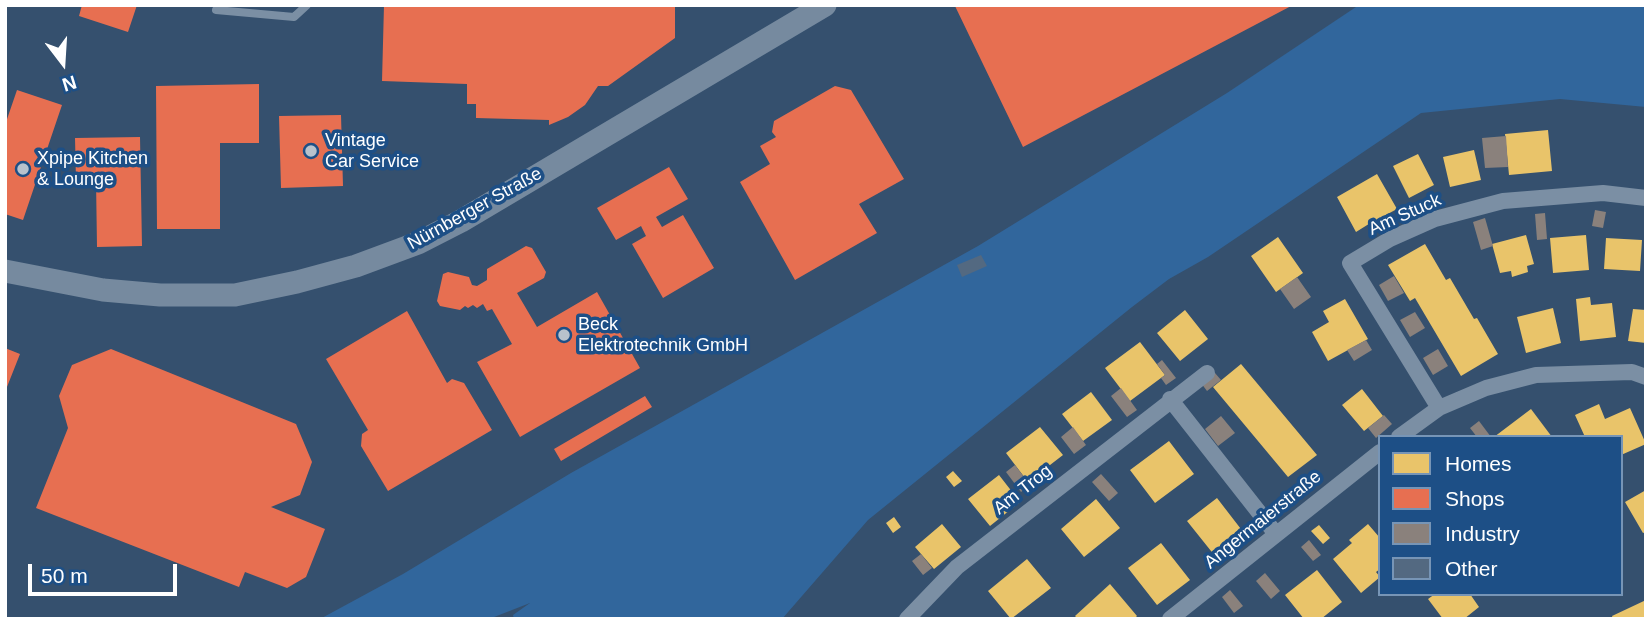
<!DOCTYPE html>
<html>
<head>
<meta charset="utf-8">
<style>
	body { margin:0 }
	#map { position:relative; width:1651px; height:624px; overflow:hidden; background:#35506e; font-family:Arial,sans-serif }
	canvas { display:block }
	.frame { position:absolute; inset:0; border:7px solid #fff; pointer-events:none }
	.legend { position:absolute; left:1378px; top:435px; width:245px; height:161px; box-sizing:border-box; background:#1d4f86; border:2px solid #7795b6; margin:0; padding:9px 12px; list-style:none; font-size:21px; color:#fff }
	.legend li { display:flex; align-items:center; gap:14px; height:35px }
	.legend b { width:35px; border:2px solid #7795b6 }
	.north { position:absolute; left:28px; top:28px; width:70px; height:70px; -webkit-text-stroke:5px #1d4f86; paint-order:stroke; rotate:163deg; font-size:19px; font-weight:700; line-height:28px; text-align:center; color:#fff }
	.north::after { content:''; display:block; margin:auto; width:24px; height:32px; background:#fff; clip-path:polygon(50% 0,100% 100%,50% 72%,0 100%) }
	.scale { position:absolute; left:28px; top:564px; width:149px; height:32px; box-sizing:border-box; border:4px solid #fff; border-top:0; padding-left:9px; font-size:21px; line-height:24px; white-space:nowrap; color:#fff; -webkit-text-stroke:5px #1d4f86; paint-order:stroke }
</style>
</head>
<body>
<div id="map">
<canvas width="1651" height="624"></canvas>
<div class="frame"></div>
<ul class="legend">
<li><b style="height:19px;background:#e9c46a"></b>Homes</li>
<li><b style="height:19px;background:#e76f51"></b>Shops</li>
<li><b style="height:19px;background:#8a817c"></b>Industry</li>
<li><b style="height:19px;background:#536981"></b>Other</li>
</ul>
<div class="north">N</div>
<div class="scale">50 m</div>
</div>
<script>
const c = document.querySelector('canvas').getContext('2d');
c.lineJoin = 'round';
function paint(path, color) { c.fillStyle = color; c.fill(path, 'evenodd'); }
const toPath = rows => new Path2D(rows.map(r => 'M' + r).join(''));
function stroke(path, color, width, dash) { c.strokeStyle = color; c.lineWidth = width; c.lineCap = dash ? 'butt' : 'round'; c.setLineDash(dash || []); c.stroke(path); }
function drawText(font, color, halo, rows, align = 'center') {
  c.font = font + ' Arial,sans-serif'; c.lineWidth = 7; c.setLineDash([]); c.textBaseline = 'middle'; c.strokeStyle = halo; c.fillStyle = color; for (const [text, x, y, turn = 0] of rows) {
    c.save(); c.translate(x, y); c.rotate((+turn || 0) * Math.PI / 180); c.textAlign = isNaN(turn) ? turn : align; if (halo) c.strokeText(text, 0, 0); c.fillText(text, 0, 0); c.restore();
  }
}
paint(toPath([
	[1359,5,1646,5,1646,107,1560,99,1421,113,1208,257,1169,279,1132,307,868,520,782,619,514,619,513,615,530,603,489,619,320,619,403,574,571,473,978,246,1227,93]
]), '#31669c');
paint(toPath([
	[1548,130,1552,171,1509,175,1505,134],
	[1474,150,1481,180,1450,187,1443,157],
	[1418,154,1434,185,1409,198,1393,166],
	[1377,174,1397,209,1382,217,1384,220,1374,226,1372,222,1356,232,1337,197],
	[1526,235,1534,264,1527,266,1528,272,1512,277,1511,271,1500,273,1492,244],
	[1586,235,1589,270,1553,273,1550,238],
	[1278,237,1303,273,1276,292,1251,256],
	[1606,238,1642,240,1640,271,1604,269],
	[1425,244,1446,280,1450,278,1474,319,1477,318,1498,354,1461,376,1415,298,1410,301,1388,265],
	[1590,297,1591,305,1612,303,1616,337,1580,341,1576,299],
	[1345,299,1368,339,1328,361,1312,332,1329,322,1323,311],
	[1553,308,1561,343,1526,353,1517,317],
	[1633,309,1646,310,1646,343,1628,341],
	[1185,310,1208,339,1180,361,1157,333],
	[1140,342,1165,375,1130,401,1105,368],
	[1241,364,1317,455,1288,477,1213,387],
	[1362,389,1383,416,1364,431,1342,405],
	[1091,392,1112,420,1083,441,1062,414],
	[1599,404,1605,419,1630,408,1646,444,1621,455,1621,437,1585,437,1575,415],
	[1531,409,1552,437,1494,437],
	[1040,427,1063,455,1028,482,1006,453],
	[1169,441,1194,474,1155,503,1130,470],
	[953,471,962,481,954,487,946,477],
	[999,475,1020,502,990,526,968,499],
	[1646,490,1646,532,1643,533,1625,502],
	[1217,498,1244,533,1215,556,1187,521],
	[1096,499,1120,528,1084,557,1061,529],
	[894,517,901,527,893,533,886,523],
	[942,524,961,547,934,569,915,547],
	[1368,524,1380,538,1380,569,1376,572,1380,577,1361,593,1333,559,1352,543,1349,540],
	[1319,525,1330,538,1323,544,1311,531],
	[1161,543,1190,580,1157,605,1128,568],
	[1027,559,1051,588,1011,619,988,591],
	[1317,570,1342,602,1321,619,1304,619,1285,595],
	[1110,584,1137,616,1134,619,1078,619,1075,616],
	[1435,594,1470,594,1479,607,1464,619,1443,619,1428,599],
	[1646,600,1646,619,1613,619,1612,616]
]), '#e9c46a');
paint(toPath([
	[82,5,137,5,128,32,79,16],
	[384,5,675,5,675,38,608,86,598,86,585,105,568,117,549,125,549,120,476,118,476,104,467,104,467,84,382,81],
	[1293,5,1023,147,955,6,957,5],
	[259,84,259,143,220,143,220,229,157,229,156,86],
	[835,86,851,90,904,179,859,204,877,233,795,280,740,182,770,164,760,146,776,137,772,132,774,121],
	[17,90,62,105,23,220,5,214,5,125],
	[341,115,343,186,281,188,279,116],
	[140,137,142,246,97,247,96,180,76,180,75,138],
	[669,167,688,199,656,217,662,227,683,215,714,268,663,298,632,244,646,236,641,226,616,240,597,208],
	[526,246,532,248,546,272,544,278,517,293,537,327,597,292,640,368,520,437,477,362,512,344,492,309,487,311,483,304,477,308,473,305,468,308,465,306,460,310,440,306,437,301,443,274,448,272,469,277,472,285,477,286,487,280,487,269],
	[407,311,447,383,452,379,464,383,492,430,388,491,361,446,362,434,368,430,326,359],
	[5,348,20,354,5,392],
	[111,349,296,424,312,462,300,495,271,507,325,529,306,577,287,588,245,572,239,587,36,508,68,428,59,396,72,365],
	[645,396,652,407,561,461,554,449]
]), '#e76f51');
paint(toPath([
	[1506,136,1508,167,1485,168,1482,138],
	[1595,210,1606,212,1603,228,1592,226],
	[1545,213,1547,239,1537,240,1535,214],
	[1485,218,1493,246,1481,250,1473,222],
	[1394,276,1404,293,1388,301,1379,285],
	[1297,277,1311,297,1294,309,1280,289],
	[1415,312,1425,328,1410,337,1400,320],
	[1366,340,1372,350,1354,361,1347,350],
	[1438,349,1448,366,1433,375,1423,358],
	[1162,360,1176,378,1166,385,1161,378,1165,375,1157,364],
	[1215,373,1221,380,1207,391,1201,383],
	[1121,388,1137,410,1127,417,1111,396],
	[1384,415,1392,424,1376,438,1368,428],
	[1221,416,1235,433,1218,446,1205,429],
	[1479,421,1491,437,1477,437,1470,428],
	[1073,427,1086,445,1074,454,1061,437],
	[1015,465,1030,485,1021,492,1006,472],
	[1101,474,1118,493,1109,501,1092,482],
	[1309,540,1321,555,1313,561,1301,547],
	[921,554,932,568,923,575,912,561],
	[1265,573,1280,591,1271,599,1256,581],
	[1230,590,1243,606,1234,613,1222,597]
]), '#8a817c');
paint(toPath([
	[981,255,987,266,962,277,957,265]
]), '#536981');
stroke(toPath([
	[216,10,294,17,307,5]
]), '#7b8fa4', 8);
stroke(toPath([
	[1170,399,1276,534],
	[1439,408,1350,263,1390,239,1435,219,1503,201,1603,193,1646,198],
	[1399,437,1439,408,1486,388,1536,375,1632,372,1646,377],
	[907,619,957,567,1207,373],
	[1170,619,1380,452]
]), '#7b8fa4', 16);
stroke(toPath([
	[5,271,103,290,160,295,235,295,297,282,356,266,418,243,461,221,825,5]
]), '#768a9f', 23);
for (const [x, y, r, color] of [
	[311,151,7,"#b8c2cc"],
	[23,169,7,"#b8c2cc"],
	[564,335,7,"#b8c2cc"]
]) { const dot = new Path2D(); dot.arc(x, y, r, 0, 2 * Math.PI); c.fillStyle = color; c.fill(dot); stroke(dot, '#1d4f86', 2.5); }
drawText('18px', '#fff', '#1d4f86', [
	["Vintage",325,141],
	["Car Service",325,162],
	["Xpipe Kitchen",37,159],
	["& Lounge",37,180],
	["Beck",578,325],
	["Elektrotechnik GmbH",578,346]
], 'left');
drawText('18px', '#fff', '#1d4f86', [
	["Nürnberger Straße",475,209,-29],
	["Am Stuck",1405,215,-24],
	["Am Trog",1023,490,-38],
	["Angermaierstraße",1263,520,-39]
]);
</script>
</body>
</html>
